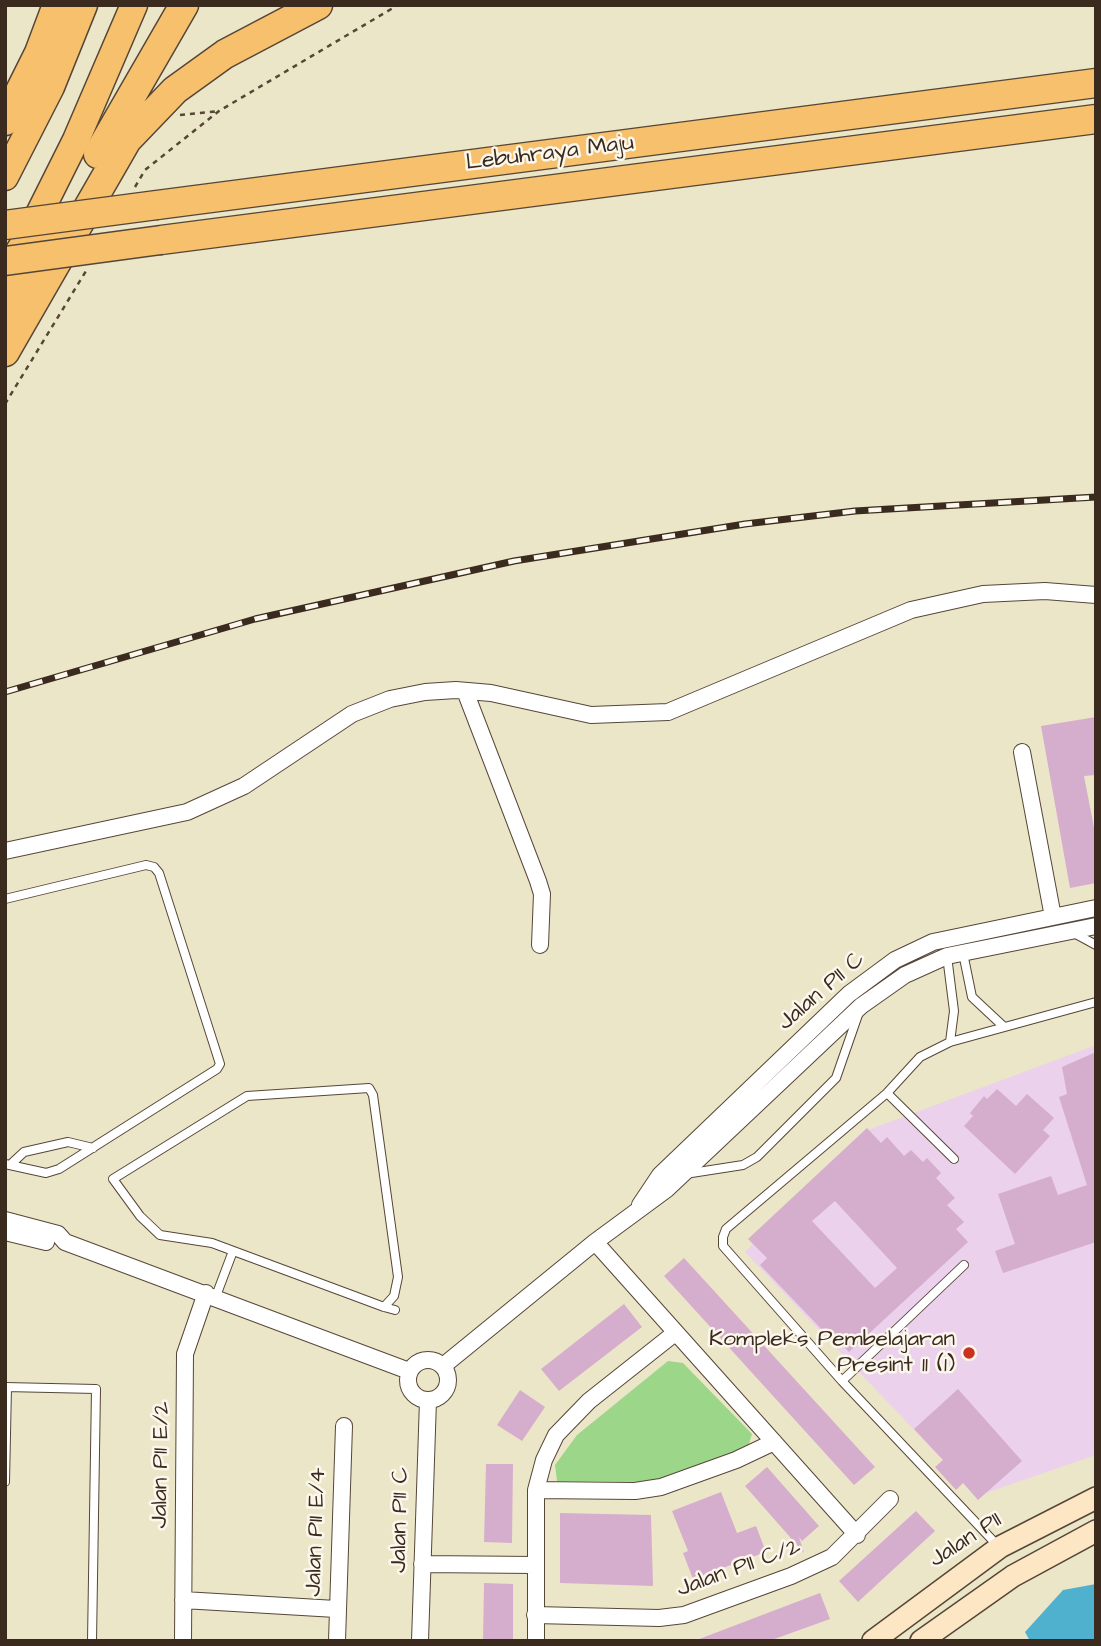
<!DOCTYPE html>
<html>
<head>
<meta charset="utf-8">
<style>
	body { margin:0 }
	#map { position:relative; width:1101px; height:1646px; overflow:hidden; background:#ece6c8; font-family:"Architects Daughter",sans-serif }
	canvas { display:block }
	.frame { position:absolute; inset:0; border:7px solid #3b2a1e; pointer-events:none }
</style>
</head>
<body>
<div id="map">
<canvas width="1101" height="1646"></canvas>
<div class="frame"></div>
</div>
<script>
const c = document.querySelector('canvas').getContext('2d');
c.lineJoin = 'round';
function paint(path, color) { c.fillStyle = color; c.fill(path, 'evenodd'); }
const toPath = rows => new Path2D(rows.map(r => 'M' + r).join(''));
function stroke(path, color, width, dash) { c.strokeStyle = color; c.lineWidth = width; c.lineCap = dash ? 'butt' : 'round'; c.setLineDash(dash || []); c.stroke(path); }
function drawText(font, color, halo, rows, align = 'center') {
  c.font = font + ' "Architects Daughter",sans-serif'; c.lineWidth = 5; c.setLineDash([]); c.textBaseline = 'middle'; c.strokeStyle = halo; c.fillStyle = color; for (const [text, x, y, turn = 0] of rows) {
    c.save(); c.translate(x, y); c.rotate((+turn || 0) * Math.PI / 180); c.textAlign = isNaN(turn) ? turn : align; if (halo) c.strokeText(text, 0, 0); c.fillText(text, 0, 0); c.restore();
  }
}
paint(toPath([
	[1096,1045,1096,1455,977,1496,745,1252,863,1132]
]), '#ebd1eb');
paint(toPath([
	[668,1361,683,1363,752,1434,748,1447,657,1482,557,1481,555,1465,577,1435]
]), '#9bd689');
paint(toPath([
	[1096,1584,1096,1641,1030,1641,1025,1632,1063,1590]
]), '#4fb1ce');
paint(toPath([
	[1096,717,1096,775,1084,776,1096,838,1096,883,1070,888,1041,726],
	[1096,1052,1096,1242,1003,1273,995,1251,1015,1244,998,1194,1051,1176,1058,1195,1087,1185,1059,1097,1067,1094,1062,1067],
	[997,1089,1016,1106,1027,1094,1054,1118,1043,1130,1050,1136,1015,1174,964,1126,973,1116,970,1113,984,1096,987,1099],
	[867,1128,881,1143,887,1137,904,1156,911,1150,923,1162,927,1158,941,1173,936,1178,955,1198,947,1205,964,1222,956,1229,968,1242,849,1352,831,1333,828,1336,760,1265,767,1258,748,1239],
	[835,1201,897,1268,875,1288,812,1221],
	[684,1258,875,1467,854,1485,664,1276],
	[624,1304,642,1327,559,1391,541,1369],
	[958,1389,1022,1461,978,1500,963,1483,956,1490,935,1467,943,1460,914,1429],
	[520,1390,545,1407,522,1441,497,1425],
	[486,1464,513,1464,512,1543,484,1542],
	[767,1467,819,1526,802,1541,799,1537,804,1553,745,1486],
	[721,1492,737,1533,756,1526,766,1552,693,1579,683,1553,688,1551,672,1511],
	[916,1511,935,1531,858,1602,839,1581],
	[560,1513,651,1515,653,1586,560,1583],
	[484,1583,513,1584,513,1641,483,1641],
	[820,1593,830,1619,769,1641,694,1641]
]), '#d6aecd');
const service = toPath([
	[5,899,146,865,154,867,159,873,220,1064,217,1069,59,1169,46,1173,5,1164],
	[1074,933,1096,945],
	[963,953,972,997,1003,1026],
	[947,956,954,1011,950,1042],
	[887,1093,954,1159],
	[10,1165,24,1152,68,1142,93,1148],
	[685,1174,743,1165,757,1157,836,1078,859,1012],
	[216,1296,233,1251],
	[384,1307,394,1296,398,1277,373,1095,369,1088,247,1096,113,1179,140,1216,160,1235,212,1243,384,1307,395,1310],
	[842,1381,964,1265],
	[5,1387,96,1389,92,1641],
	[5,1482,7,1387],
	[998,1546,842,1381,723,1246,723,1237,726,1229,887,1093,920,1057,950,1042,1096,1002]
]);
const minor = toPath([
	[465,691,538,881,542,894,540,945],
	[1022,752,1053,917],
	[5,851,187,812,244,786,352,714,390,699,425,692,456,690,491,693,591,715,668,712,911,610,983,594,1045,591,1096,595],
	[640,1205,660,1175,849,994,895,960,933,942,1096,908],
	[5,1220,58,1234,65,1242,409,1371],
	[5,1232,46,1242],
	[595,1242,857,1535],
	'408 1380a20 20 0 1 1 40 0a20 20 0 1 1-40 0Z',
	[443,1366,595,1242,667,1189,861,1006,905,975,947,956,1096,926],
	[536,1490,635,1491,661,1487,736,1460,774,1442],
	[422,1564,535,1565],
	[183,1600,336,1609],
	[535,1615,659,1618,684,1615,791,1576,832,1557,890,1499],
	[183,1641,185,1354,206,1293],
	[337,1641,344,1426],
	[420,1641,428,1400],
	[536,1641,536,1490,544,1460,556,1435,589,1401,675,1333]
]);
const secondary = toPath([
	[873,1641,1000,1547,1096,1498],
	[921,1641,1013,1576,1096,1531]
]);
const trunk = toPath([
	[5,177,51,87,84,5],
	[5,273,26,240,76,140,134,5]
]);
const motorway = toPath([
	[5,121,39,53,57,5],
	[98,154,184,5],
	[157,205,1096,83],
	[161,240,1096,119],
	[5,306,46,240],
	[5,352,127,140,175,90,225,54,318,5]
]);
stroke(service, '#564638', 10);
stroke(minor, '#564638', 18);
stroke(secondary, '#564638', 24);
stroke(trunk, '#564638', 29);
stroke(motorway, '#564638', 31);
stroke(toPath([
	[180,115,219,111],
	[135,187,145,170,219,111,398,5],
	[5,404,86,271]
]), '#564638', 2.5, [5, 5]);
stroke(service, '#fff', 8);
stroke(minor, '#fff', 16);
stroke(secondary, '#fce6c4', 21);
stroke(trunk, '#f7c06c', 26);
stroke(motorway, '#f7c06c', 28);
const rail = toPath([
	[5,692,255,619,514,561,745,524,855,511,1096,497]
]);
stroke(rail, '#3b2a1e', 7);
stroke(rail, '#fbf7ec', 4.5, [13]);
const motorwayBridge = toPath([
	[5,225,157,205],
	[5,261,161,240]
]);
stroke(motorwayBridge, '#564638', 31, []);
stroke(motorwayBridge, '#f7c06c', 28);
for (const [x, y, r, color] of [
	[969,1353,7,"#c8321e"]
]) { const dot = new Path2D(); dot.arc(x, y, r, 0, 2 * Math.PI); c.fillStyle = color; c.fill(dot); stroke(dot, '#fbf7ec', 2.5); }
drawText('23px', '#3b2a1e', '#fbf7ec', [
	["Lebuhraya Maju",550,154,-7],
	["Jalan P11 C",822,992,-41],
	["Jalan P11 E/2",162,1465,-89],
	["Jalan P11 C",401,1520,-89],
	["Jalan P11 E/4",317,1532,-88],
	["Jalan P11",966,1541,-33],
	["Jalan P11 C/2",739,1569,-20]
]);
drawText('23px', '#3b2a1e', '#fbf7ec', [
	["Kompleks Pembelajaran",955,1340],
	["Presint 11 (1)",955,1366]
], 'right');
</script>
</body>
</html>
